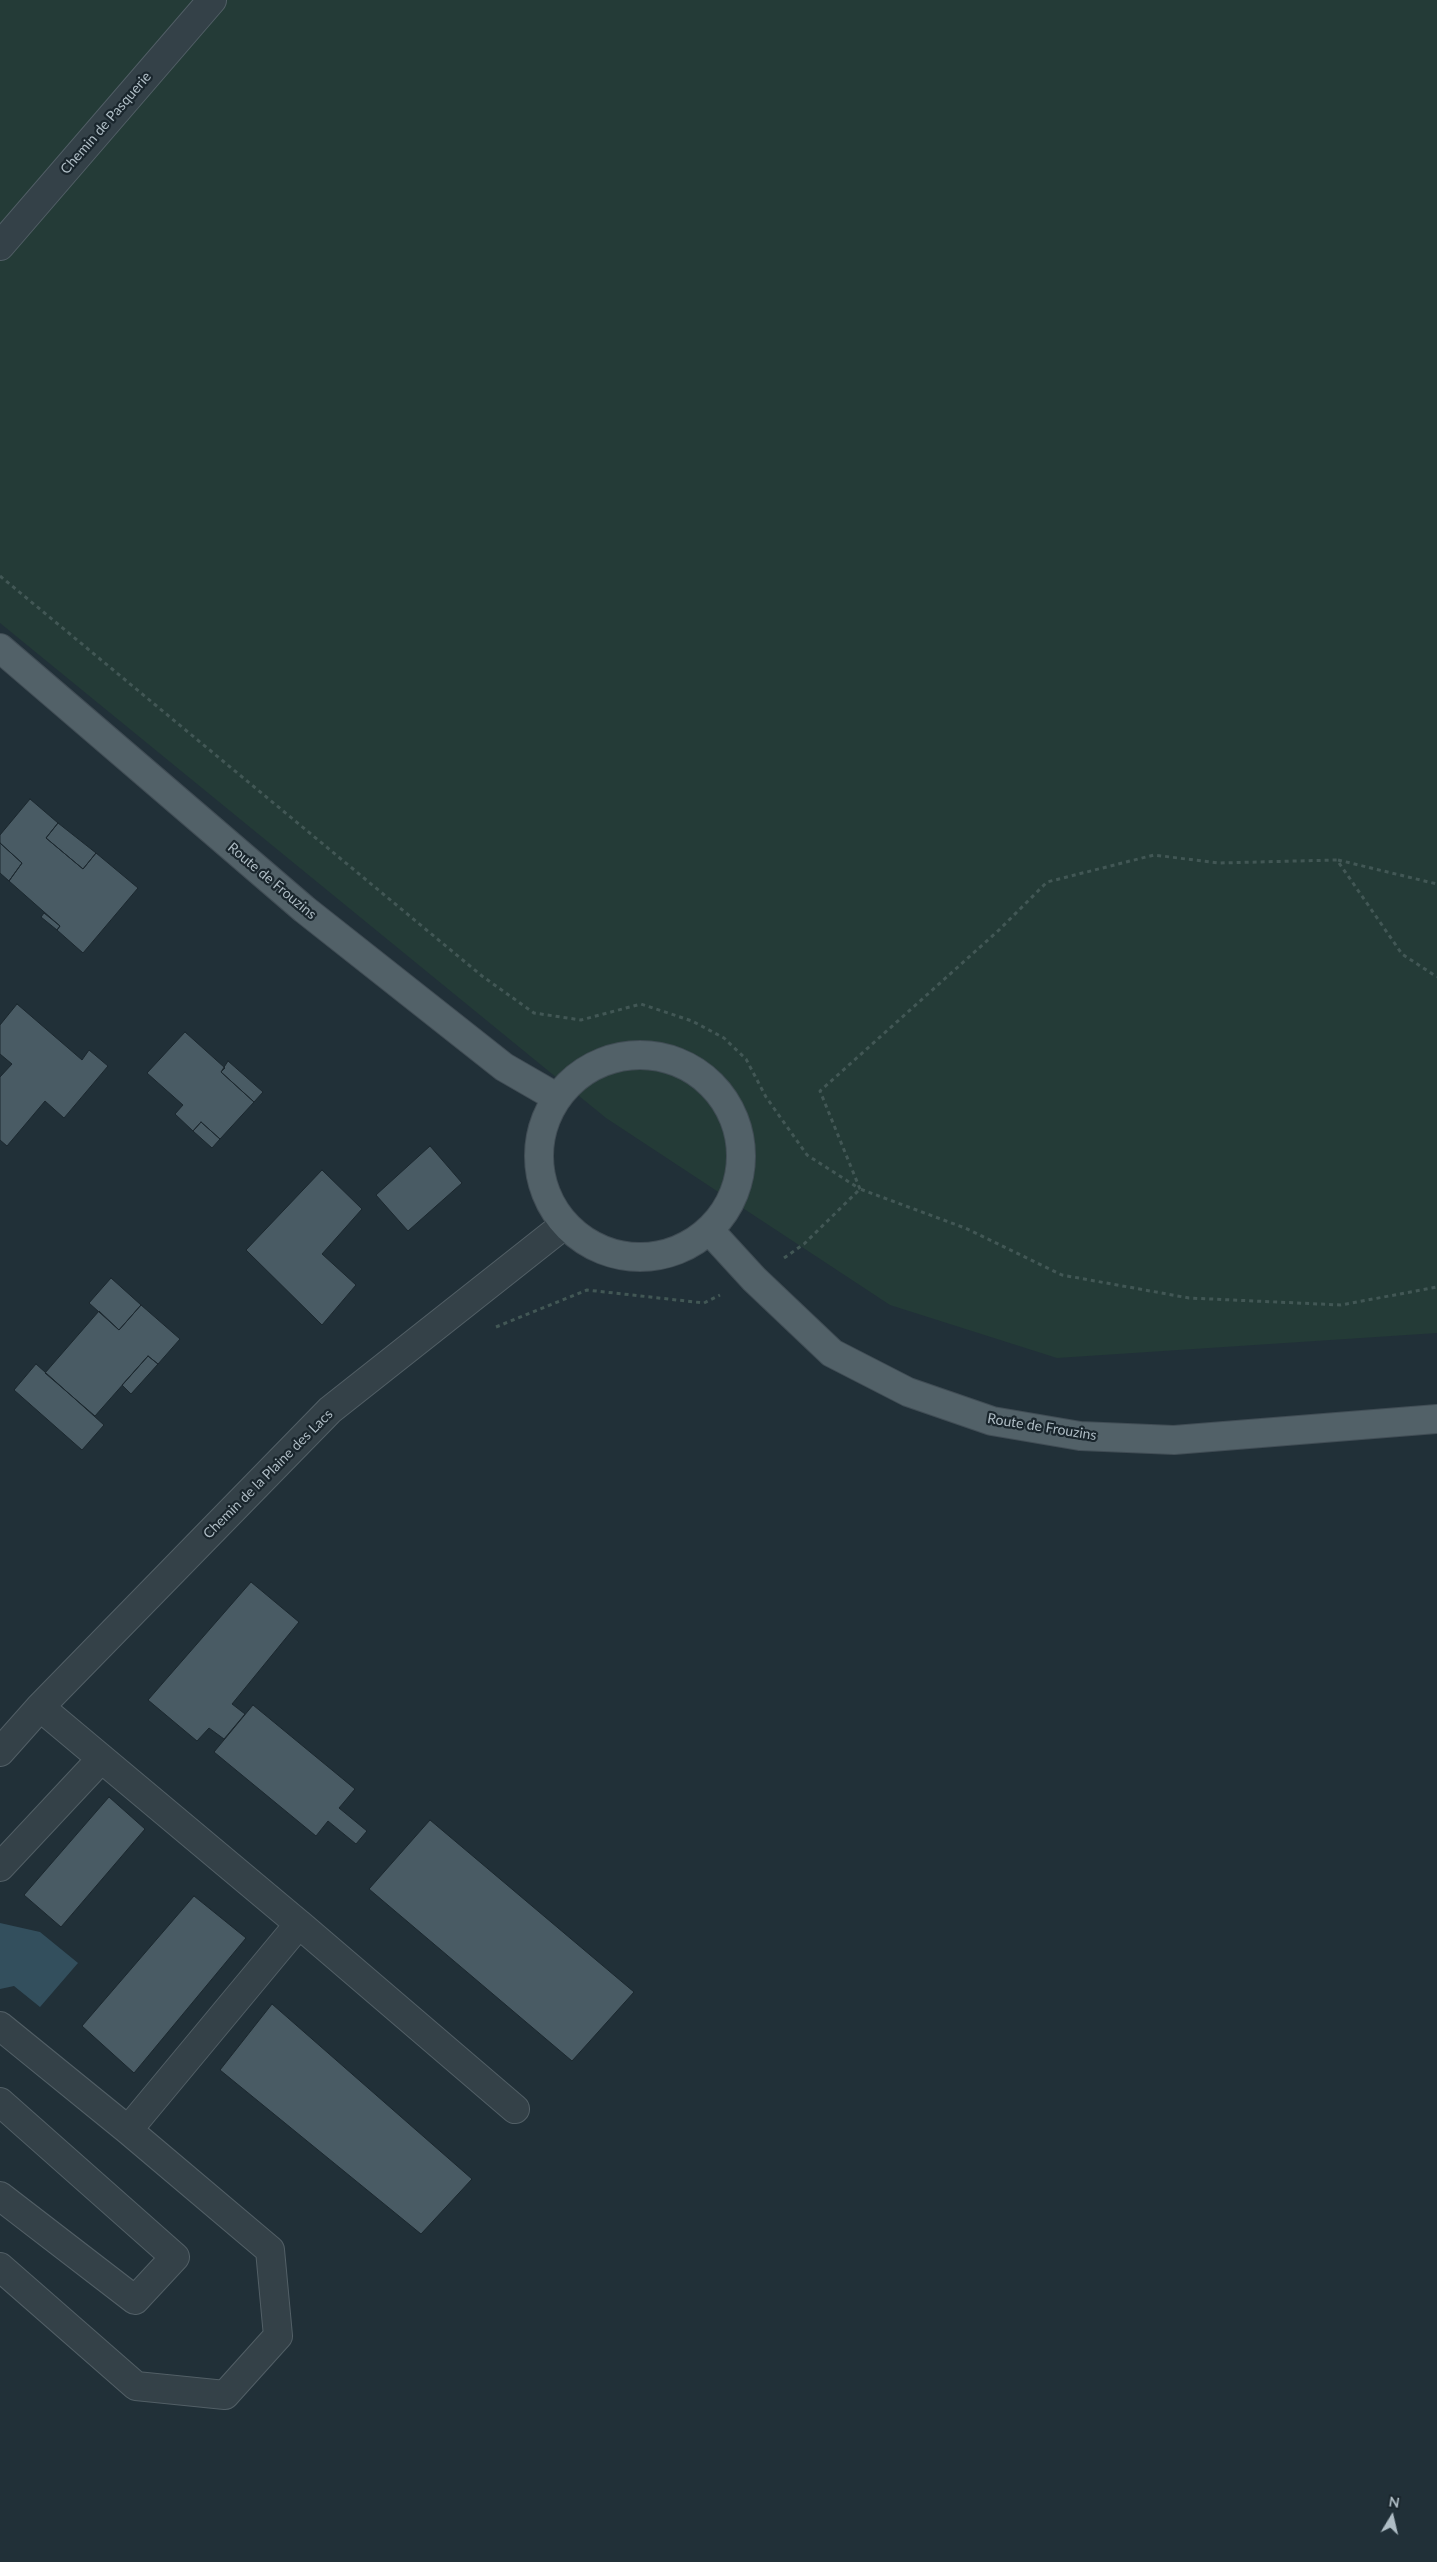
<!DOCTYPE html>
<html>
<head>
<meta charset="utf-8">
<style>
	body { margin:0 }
	#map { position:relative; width:1437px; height:2562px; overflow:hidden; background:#213038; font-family:Lato,sans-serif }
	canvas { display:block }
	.north { position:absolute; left:1367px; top:2492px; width:50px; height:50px; -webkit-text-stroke:4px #1a262d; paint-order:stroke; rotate:9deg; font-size:14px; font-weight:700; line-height:20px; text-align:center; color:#afbdc5 }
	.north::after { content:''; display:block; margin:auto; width:18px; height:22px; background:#afbdc5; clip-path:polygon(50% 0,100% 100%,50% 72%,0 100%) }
</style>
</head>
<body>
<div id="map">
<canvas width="1437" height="2562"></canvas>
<div class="north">N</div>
</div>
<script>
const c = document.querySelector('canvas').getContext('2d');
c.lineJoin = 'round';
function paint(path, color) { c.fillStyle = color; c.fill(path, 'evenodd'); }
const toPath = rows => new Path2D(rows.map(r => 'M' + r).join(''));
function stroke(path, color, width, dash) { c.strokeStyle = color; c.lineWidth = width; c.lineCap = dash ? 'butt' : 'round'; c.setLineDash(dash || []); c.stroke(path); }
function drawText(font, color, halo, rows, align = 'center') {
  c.font = font + ' Lato,sans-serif'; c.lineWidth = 4.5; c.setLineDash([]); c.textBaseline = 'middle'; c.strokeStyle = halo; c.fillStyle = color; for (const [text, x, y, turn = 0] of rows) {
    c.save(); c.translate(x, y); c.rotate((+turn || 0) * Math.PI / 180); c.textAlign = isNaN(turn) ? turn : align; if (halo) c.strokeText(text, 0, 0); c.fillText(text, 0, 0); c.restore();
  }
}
paint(toPath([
	[0,0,1437,0,1437,1333,1057,1358,890,1305,606,1118,0,623]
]), '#243b37');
paint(toPath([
	[0,1923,40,1932,78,1963,40,2007,14,1986,0,1989]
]), '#334f5d');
const building = toPath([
	[30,799,58,823,46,838,83,869,96,853,138,888,83,953,57,930,60,926,9,881,22,863,0,843,0,835,30,799],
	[58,823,96,853,83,869,46,838,58,823],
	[0,843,22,863,9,881,0,873,0,843],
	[44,913,60,926,57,930,41,917,44,913],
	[17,1004,82,1060,89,1050,108,1066,64,1118,45,1101,7,1146,0,1140,0,1077,12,1064,0,1054,0,1025,17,1004],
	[185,1032,225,1068,221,1072,254,1102,220,1139,201,1122,193,1131,175,1114,183,1105,147,1073,185,1032],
	[228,1061,263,1092,254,1102,221,1072,228,1061],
	[201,1122,220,1139,212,1148,193,1131,201,1122],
	[430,1146,462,1183,408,1231,376,1195,430,1146],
	[322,1170,362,1209,322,1254,356,1285,322,1325,246,1250,322,1170],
	[111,1278,141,1305,119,1330,89,1303,111,1278],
	[141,1305,180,1339,158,1364,148,1356,95,1416,45,1373,99,1311,119,1330,141,1305],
	[148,1356,158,1364,131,1394,122,1385,148,1356],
	[36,1364,104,1425,82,1450,14,1390,36,1364],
	[251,1582,299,1622,232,1704,245,1714,224,1739,209,1728,197,1741,148,1700,251,1582],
	[253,1705,355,1789,339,1808,367,1831,356,1844,328,1821,316,1836,214,1752,253,1705],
	[109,1797,145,1829,61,1927,24,1895,109,1797],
	[430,1820,634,1992,572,2061,369,1889,430,1820],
	[194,1896,246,1938,134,2073,82,2026,194,1896],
	[272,2004,472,2179,421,2234,220,2070,272,2004]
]);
paint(building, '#495b64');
stroke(building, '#1c282f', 1);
const minor = toPath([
	[0,246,212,0],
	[40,1707,299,1924,128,2130],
	[0,1752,40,1707,330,1410,564,1225],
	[0,1867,101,1759],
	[299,1924,515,2109],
	[0,2026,128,2130,270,2250,278,2336,225,2395,136,2386,0,2267],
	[0,2102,175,2257,135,2300,0,2196]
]);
const major = toPath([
	[0,648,304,909,504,1067,556,1097],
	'539 1156a101 101 0 1 1 202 0a101 101 0 1 1-202 0Z',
	[710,1231,754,1279,832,1353,908,1392,992,1421,1080,1436,1174,1440,1437,1419]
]);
stroke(minor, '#525f66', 30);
stroke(major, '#414d55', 30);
stroke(toPath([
	[0,576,482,976,534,1013,581,1020,641,1004,692,1021,724,1038,746,1059,766,1097,807,1155,860,1189],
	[1338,860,1437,884],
	[860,1189,820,1091,999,930,1047,882,1154,855,1218,863,1337,860,1402,954,1437,977],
	[784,1258,804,1244,860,1189,965,1228,1062,1275,1189,1298,1341,1305,1437,1287],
	[496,1327,587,1290,704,1303,720,1295]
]), '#425755', 3, [4, 4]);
stroke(minor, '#344148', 28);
stroke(major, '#526168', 28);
drawText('14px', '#afbdc5', '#1a262d', [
	["Chemin de Pasquerie",106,123,-49],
	["Route de Frouzins",272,881,40],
	["Route de Frouzins",1042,1427,9],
	["Chemin de la Plaine des Lacs",268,1474,-45]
]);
</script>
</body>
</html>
